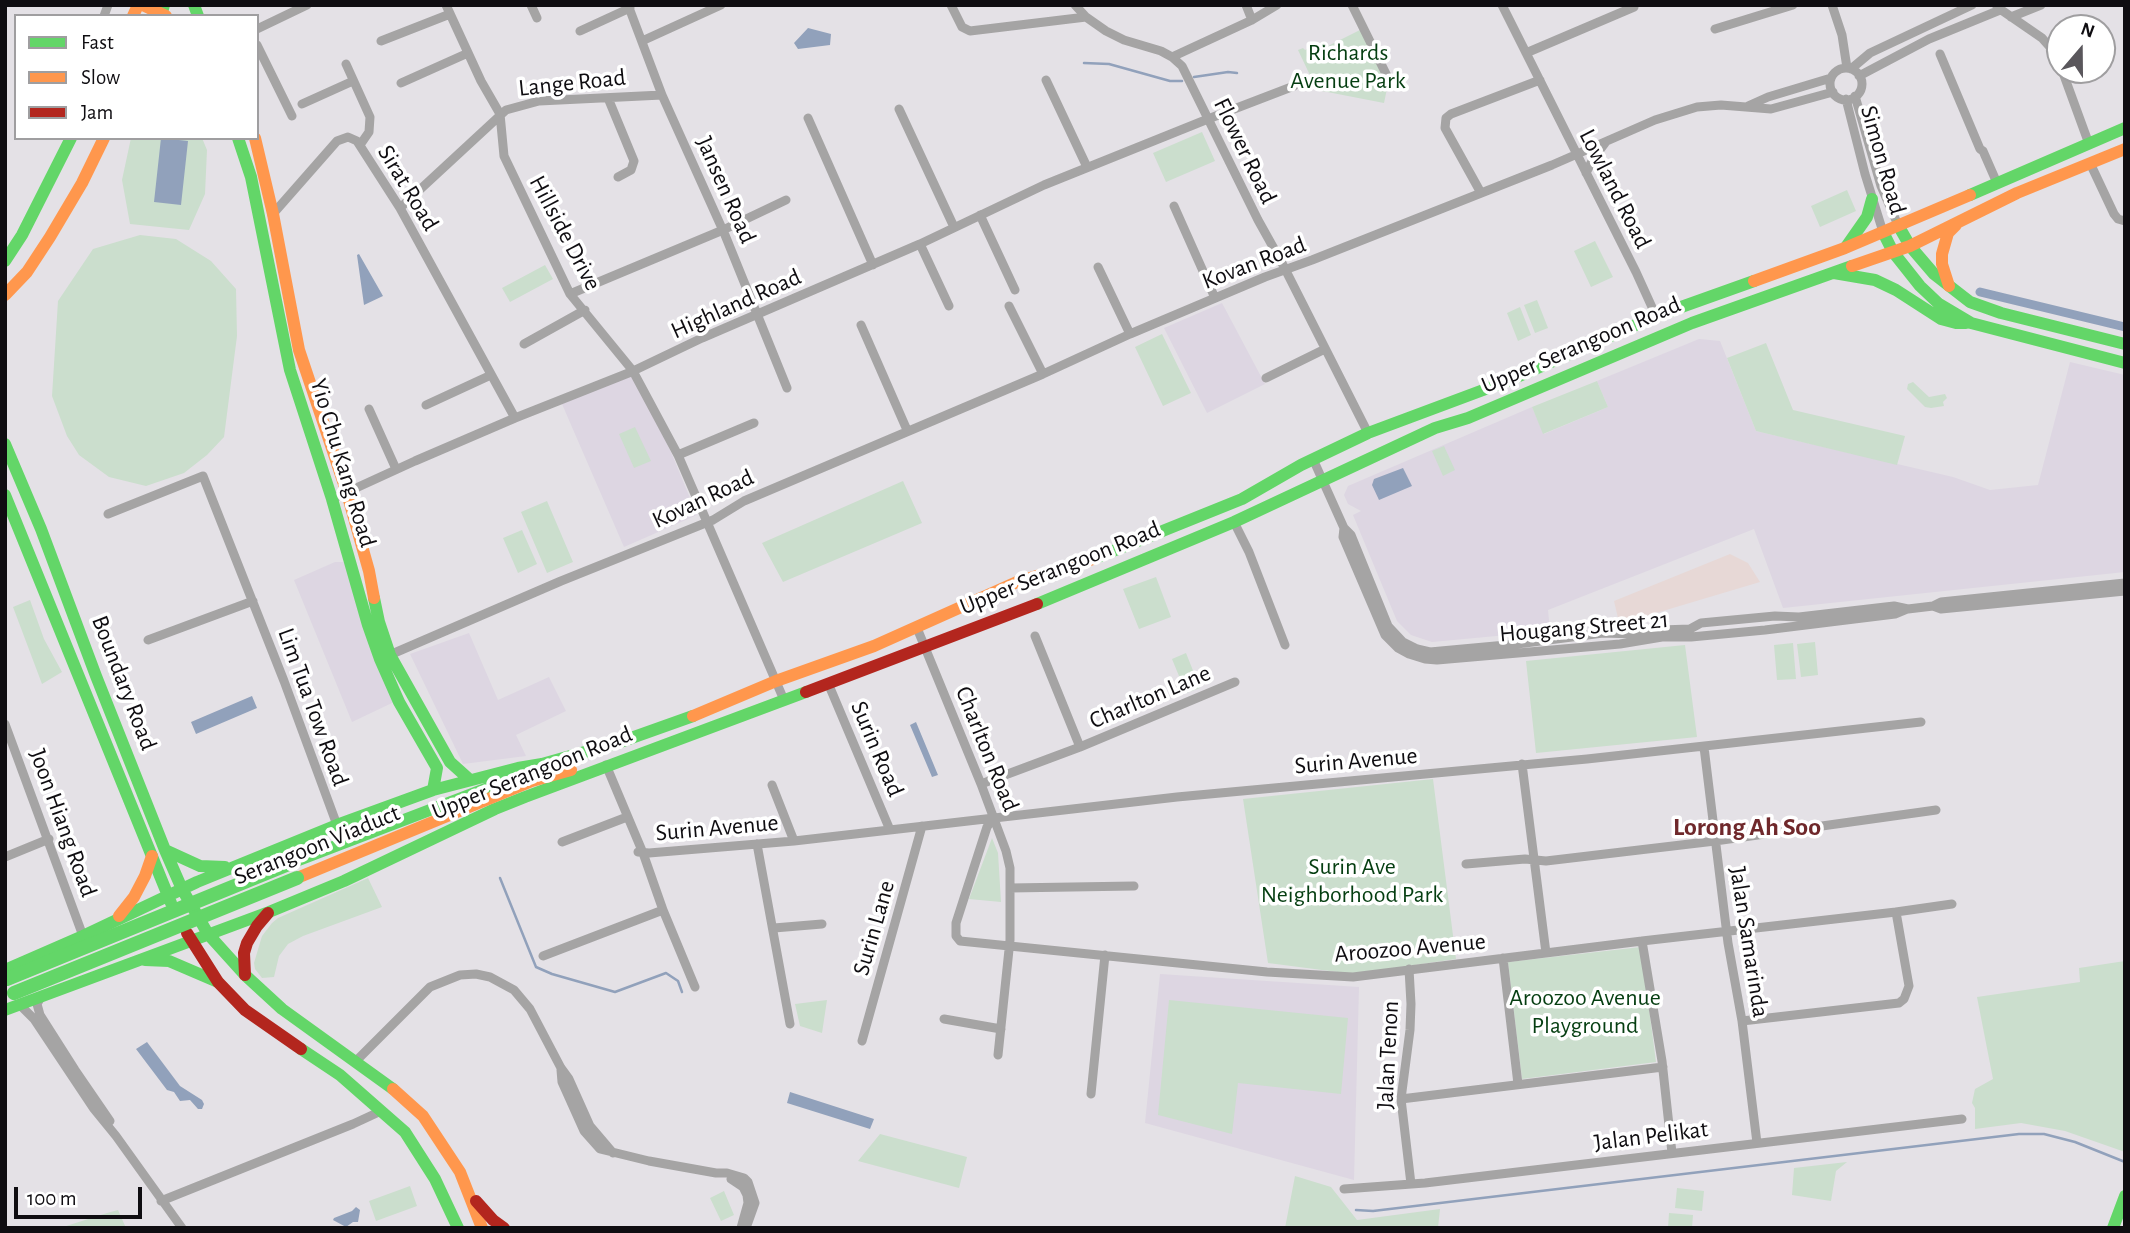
<!DOCTYPE html>
<html>
<head>
<meta charset="utf-8">
<style>
	body { margin:0 }
	#map { position:relative; width:2130px; height:1233px; overflow:hidden; background:#e4e1e6; font-family:"Alegreya Sans",sans-serif }
	canvas { display:block }
	.frame { position:absolute; inset:0; border:7px solid #0f0d11; pointer-events:none }
	.legend { position:absolute; left:14px; top:14px; width:245px; height:126px; box-sizing:border-box; background:#fff; border:2px solid #9f9ea0; margin:0; padding:9px 12px; list-style:none; font-size:21px; color:#0f0d11 }
	.legend li { display:flex; align-items:center; gap:14px; height:35px }
	.legend b { width:35px; border:2px solid #9f9ea0 }
	.north { position:absolute; left:2046px; top:14px; width:70px; height:70px; box-sizing:border-box; background:#fff; border:2px solid #9f9ea0; border-radius:50%; rotate:20deg; font-size:19px; font-weight:700; line-height:28px; text-align:center; color:#0f0d11 }
	.north::after { content:''; display:block; margin:auto; width:24px; height:32px; background:#5a575c; clip-path:polygon(50% 0,100% 100%,50% 72%,0 100%) }
	.scale { position:absolute; left:14px; top:1187px; width:128px; height:32px; box-sizing:border-box; border:4px solid #0f0d11; border-top:0; padding-left:9px; font-size:21px; line-height:24px; white-space:nowrap; color:#0f0d11; -webkit-text-stroke:5px #fff; paint-order:stroke }
</style>
</head>
<body>
<div id="map">
<canvas width="2130" height="1233"></canvas>
<div class="frame"></div>
<ul class="legend">
<li><b style="height:9px;background:#63d668"></b>Fast</li>
<li><b style="height:9px;background:#ff974d"></b>Slow</li>
<li><b style="height:9px;background:#b3261e"></b>Jam</li>
</ul>
<div class="north">N</div>
<div class="scale">100 m</div>
</div>
<script>
const c = document.querySelector('canvas').getContext('2d');
c.lineJoin = 'round';
function paint(path, color) { c.fillStyle = color; c.fill(path, 'evenodd'); }
const toPath = rows => new Path2D(rows.map(r => 'M' + r).join(''));
function stroke(path, color, width, dash) { c.strokeStyle = color; c.lineWidth = width; c.lineCap = dash ? 'butt' : 'round'; c.setLineDash(dash || []); c.stroke(path); }
function drawText(font, color, halo, rows, align = 'center') {
  c.font = font + ' "Alegreya Sans",sans-serif'; c.lineWidth = 7; c.setLineDash([]); c.textBaseline = 'middle'; c.strokeStyle = halo; c.fillStyle = color; for (const [text, x, y, turn = 0] of rows) {
    c.save(); c.translate(x, y); c.rotate((+turn || 0) * Math.PI / 180); c.textAlign = isNaN(turn) ? turn : align; if (halo) c.strokeText(text, 0, 0); c.fillText(text, 0, 0); c.restore();
  }
}
paint(toPath([
	[1222,303,1265,384,1207,413,1164,328],
	[1699,339,1720,341,1756,431,1953,477,1990,490,2038,485,2070,362,2125,375,2125,572,1783,608,1754,529,1548,610,1550,631,1432,642,1411,635,1397,621,1353,515,1361,511,1348,504,1344,495,1348,486,1532,407,1544,434,1608,407,1597,381],
	[632,373,671,452,697,515,624,547,562,404],
	[335,562,345,562,394,702,352,722,294,580],
	[469,633,498,700,549,677,566,711,516,735,526,756,463,764,410,654],
	[1160,974,1359,987,1354,1180,1145,1123]
]), '#ddd6e2');
paint(toPath([
	[1730,554,1748,563,1760,582,1636,619,1618,618,1614,601]
]), '#e7d8d6');
paint(toPath([
	[1362,29,1388,84,1384,103,1317,90,1298,50,1303,48,1305,50,1323,42,1326,47],
	[1202,132,1215,161,1166,182,1153,153],
	[131,138,202,138,207,150,205,194,189,230,130,224,122,180],
	[1847,190,1856,211,1820,227,1811,206],
	[140,235,176,239,211,261,236,289,237,336,224,437,207,455,184,473,146,486,109,477,79,455,67,436,52,396,58,301,93,249],
	[1595,241,1613,277,1591,287,1574,251],
	[545,265,553,279,510,302,502,288],
	[1537,300,1548,328,1535,333,1524,305],
	[1520,307,1531,335,1518,341,1507,313],
	[1162,334,1191,393,1163,406,1135,347],
	[1766,343,1793,410,1905,436,1897,465,1756,431,1727,358],
	[1597,381,1608,407,1543,434,1532,407],
	[1913,382,1929,397,1945,394,1947,398,1943,402,1944,406,1931,408,1925,407,1907,389,1908,384],
	[635,427,651,461,634,468,619,434],
	[1444,446,1455,470,1443,476,1432,451],
	[903,481,922,523,783,582,762,543],
	[547,501,573,562,547,573,521,512],
	[522,530,537,564,518,573,503,538],
	[1156,577,1171,617,1139,629,1123,589],
	[30,600,44,639,62,672,42,684,13,607],
	[1815,642,1818,675,1801,677,1797,644],
	[1793,643,1796,679,1777,680,1774,645],
	[1685,645,1697,737,1536,753,1526,661],
	[1186,653,1200,688,1186,693,1172,659],
	[1433,779,1456,959,1353,974,1268,963,1243,799],
	[992,838,998,853,1001,902,969,899],
	[368,878,382,907,303,936,288,944,279,956,274,977,262,978,255,969,254,963,262,936,272,923,278,918],
	[1641,947,1656,1062,1522,1079,1508,962],
	[2125,961,2125,1152,2065,1131,2021,1123,1975,1129,1975,1108,1972,1103,1975,1089,1993,1079,1977,997,2080,982,2079,968],
	[827,1000,822,1033,800,1026,795,1004],
	[1169,1000,1348,1018,1341,1094,1238,1083,1232,1134,1158,1115],
	[880,1134,967,1157,959,1188,858,1161],
	[1847,1162,1836,1171,1831,1201,1792,1195,1794,1168],
	[1295,1176,1331,1187,1357,1220,1440,1209,1438,1228,1285,1228],
	[410,1186,417,1206,376,1221,369,1201],
	[1677,1188,1704,1191,1702,1211,1675,1208],
	[724,1191,734,1215,721,1221,710,1198],
	[118,1210,126,1228,60,1228,107,1213],
	[1669,1213,1693,1215,1692,1228,1668,1228]
]), '#cbdecd');
paint(toPath([
	[808,28,831,34,830,45,798,49,794,43],
	[161,138,188,141,181,205,154,202],
	[359,254,383,296,364,305,357,255],
	[1403,468,1412,486,1379,500,1372,485,1374,479],
	[252,696,257,708,196,734,191,722],
	[916,722,938,775,932,777,910,725],
	[147,1042,180,1086,202,1100,204,1104,202,1109,198,1109,190,1100,180,1101,174,1092,167,1090,136,1049],
	[790,1092,874,1119,870,1129,787,1103],
	[356,1207,360,1210,358,1222,353,1222,346,1227,333,1220,334,1218,352,1211]
]), '#91a1bb');
stroke(toPath([
	[1084,63,1109,64,1170,81,1182,81],
	[1194,77,1228,72,1237,73],
	[500,878,536,967,552,974,615,992,666,973,678,981,682,992],
	[1356,1210,1373,1211,2019,1134,2044,1134,2075,1142,2125,1162]
]), '#91a1bb', 2.5);
stroke(toPath([
	[1980,292,2125,327]
]), '#91a1bb', 9);
stroke(toPath([
	[446,5,481,81,500,114,504,156,570,294,633,371,678,455,784,700],
	[531,5,537,18],
	[628,5,662,95,725,235,787,388],
	[951,5,962,27,970,31,1086,17],
	[1075,5,1086,17,1106,31,1124,40,1161,51,1172,57,1182,66,1258,220,1282,263,1368,433],
	[1246,5,1252,20],
	[1352,5,1391,84],
	[1502,5,1636,272,1656,316],
	[1832,5,1842,35,1847,68],
	[1997,7,2042,38,2050,47,2060,64],
	[104,16,108,5],
	[2011,17,2041,5],
	[257,29,307,5],
	[1715,29,1793,5],
	[580,31,630,8],
	[381,41,450,14],
	[642,41,721,5],
	[257,45,292,116],
	[1526,53,1634,7],
	[1940,54,1980,149,1983,151,1997,183],
	[1172,57,1252,20,1277,5],
	[346,64,370,117,369,132,360,145],
	'1830 84a16 16 0 1 1 32 0a16 16 0 1 1-32 0Z',
	[1851,69,1870,53,1972,5],
	[2062,70,2089,144],
	[1859,76,1929,39,2000,10],
	[1046,80,1087,167],
	[401,83,468,53],
	[1855,96,1881,186,1898,225],
	[608,98,634,161,631,170,618,177],
	[1846,99,1865,174,1883,232],
	[302,104,353,81],
	[1748,106,1768,97,1831,78],
	[899,109,954,227],
	[808,118,873,265],
	[2090,163,2114,214,2118,219,2125,221],
	[1586,173,1593,159,1605,143],
	[1481,193,1445,128,1446,118,1451,114,1540,80],
	[1174,206,1215,298],
	[400,208,506,110,539,101,662,95],
	[272,215,337,141,348,137,357,141,400,208,515,418],
	[980,215,1015,290],
	[920,244,949,306],
	[1098,267,1130,334],
	[570,294,723,230,786,200],
	[1009,306,1043,374],
	[861,325,907,430],
	[524,344,585,310],
	[1266,378,1325,349],
	[426,405,491,375],
	[369,409,396,469],
	[678,455,754,423],
	[1313,459,1344,528,1351,535,1388,626,1403,642,1417,649,1430,652,1517,644,1603,633,1636,634,1661,630,1690,629,1701,623,1775,616,1799,617,1894,606,1908,609,1933,606,1941,602,2125,583],
	[332,499,415,461,515,418,631,372,702,338,920,244,1044,185,1208,119,1294,86],
	[108,514,203,476,284,681,337,825],
	[1234,522,1249,552,1285,645],
	[1344,528,1343,537,1385,635,1398,648,1409,654,1425,659,1437,660,1518,653,1620,644,1662,637,1691,637,1765,630,1895,614,1907,609],
	[1933,606,1941,609,2125,591],
	[917,628,981,784,1006,851,1010,868,1010,940,998,1055],
	[1035,636,1080,747],
	[148,640,253,601],
	[385,657,561,581,713,520,744,501,1043,374,1130,334,1265,277,1312,260,1552,165,1655,120,1697,107,1721,105,1771,109,1833,92],
	[828,683,890,830],
	[5,724,83,936],
	[1704,747,1728,943,1742,1021,1757,1143],
	[1522,764,1546,953],
	[606,765,643,853,663,910,695,987],
	[981,784,1080,747,1235,682],
	[772,785,794,841],
	[993,818,987,827,956,923,956,936,960,941,1267,972,1353,977,1642,941,1896,912,1952,904],
	[562,842,627,817],
	[757,844,790,1024],
	[638,852,649,853,794,841,1177,797,1587,759,1921,722],
	[5,857,49,839],
	[1466,864,1525,859,1546,861,1715,841,1936,810],
	[1010,888,1134,886],
	[774,928,822,924],
	[1642,941,1662,1061,1672,1153],
	[543,956,663,910],
	[1503,958,1518,1084],
	[1409,969,1411,1004,1410,1030,1401,1099,1411,1184],
	[41,997,37,1004,40,1015,75,1070,110,1121],
	[20,1005,34,1019,94,1109,116,1136,182,1228],
	[944,1019,1001,1029],
	[1742,1021,1899,1003,1904,999,1909,986,1896,912],
	[862,1041,922,826],
	[355,1062,430,987,460,975,476,974,490,977,514,990,530,1009,561,1068,569,1079,590,1126,613,1153],
	[561,1070,562,1082,584,1131,600,1149,649,1161,716,1173,727,1173,744,1178,748,1182,755,1203,746,1228],
	[1091,1094,1105,955],
	[1401,1099,1663,1067],
	[731,1179,743,1187,747,1195,748,1203,741,1228],
	[1344,1189,1425,1183,1962,1119],
	[161,1201,353,1124,381,1111]
]), '#a5a4a4', 9);
stroke(toPath([
	[194,5,198,16],
	[161,16,164,5],
	[238,138,251,177,290,370,332,499,368,625,380,659,399,702,437,768,433,790],
	[1970,195,2125,128],
	[1898,225,1910,246,1934,274,1970,302,2001,313,2125,344],
	[1883,232,1893,252,1920,286,1939,304,1971,323,2125,363],
	[1846,247,1867,217,1872,199],
	[5,261,22,235,71,138],
	[1834,273,1875,280,1896,290,1941,319,1956,323,1966,323],
	[5,444,41,529,96,676,165,850,182,889,208,934,245,975,282,1009,393,1089],
	[5,495,171,903],
	[1093,559,1242,499,1301,465,1368,433,1510,380,1656,316,1754,281],
	[374,598,379,622,390,655,450,762,470,780],
	[1037,604,1234,522,1435,428,1468,418,1692,323,1852,266],
	[165,850,200,866,225,867],
	[291,863,519,776],
	[145,960,169,961,218,982],
	[5,970,83,936,197,882,337,825,433,790,518,768,542,764,620,742,693,716],
	[5,1010,269,912,344,881,495,809,525,797,806,692],
	[301,1049,340,1075,405,1132,435,1179,458,1228],
	[2113,1228,2125,1196]
]), '#63d668', 12);
stroke(toPath([
	[143,5,166,16],
	[133,16,138,5],
	[255,138,273,214,299,350,347,493,369,571,374,598],
	[1852,266,1910,246,2017,193,2125,149],
	[1754,281,1845,248,1970,195],
	[1949,286,1942,264,1942,254,1948,233,1956,225],
	[5,295,27,272,50,237,82,183,104,138],
	[693,716,776,681,874,646,1017,582,1093,559],
	[297,878,532,781,571,770],
	[119,916,134,897,145,876,152,856],
	[393,1089,423,1116,460,1172,482,1228]
]), '#ff974d', 12);
stroke(toPath([
	[806,692,1037,604],
	[187,933,218,982,245,1010,301,1049],
	[245,975,244,953,247,943,257,926,268,913],
	[476,1201,493,1220,504,1228]
]), '#b3261e', 12);
stroke(toPath([
	[7,979,291,863],
	[14,993,297,878]
]), '#63d668', 14);
drawText('24px', '#053e11', '#fff', [
	["Richards",1348,53],
	["Avenue Park",1348,81],
	["Surin Ave",1352,867],
	["Neighborhood Park",1352,895],
	["Aroozoo Avenue",1585,998],
	["Playground",1585,1026]
]);
drawText('24px', '#0f0d11', '#fff', [
	["Lange Road",572,83,-6],
	["Flower Road",1245,151,64],
	["Simon Road",1883,160,74],
	["Sirat Road",408,188,59],
	["Lowland Road",1615,189,63],
	["Jansen Road",726,190,66],
	["Hillside Drive",565,233,62],
	["Kovan Road",1254,263,-21],
	["Highland Road",736,304,-24],
	["Upper Serangoon Road",1581,345,-23],
	["Yio Chu Kang Road",343,463,73],
	["Kovan Road",703,499,-25],
	["Upper Serangoon Road",1060,568,-22],
	["Hougang Street 21",1584,627,-5],
	["Boundary Road",124,683,69],
	["Charlton Lane",1150,697,-23],
	["Lim Tua Tow Road",313,707,70],
	["Surin Road",877,749,67],
	["Charlton Road",987,749,68],
	["Surin Avenue",1356,761,-5],
	["Upper Serangoon Road",532,773,-22],
	["Joon Hiang Road",63,823,70],
	["Surin Avenue",717,828,-5],
	["Serangoon Viaduct",317,845,-22],
	["Surin Lane",874,928,-74],
	["Jalan Samarinda",1749,942,81],
	["Aroozoo Avenue",1410,948,-5],
	["Jalan Tenon",1388,1055,-87],
	["Jalan Pelikat",1651,1136,-7]
]);
drawText('bold 26px', '#6f282b', '#fff', [
	["Lorong Ah Soo",1747,827]
]);
</script>
</body>
</html>
